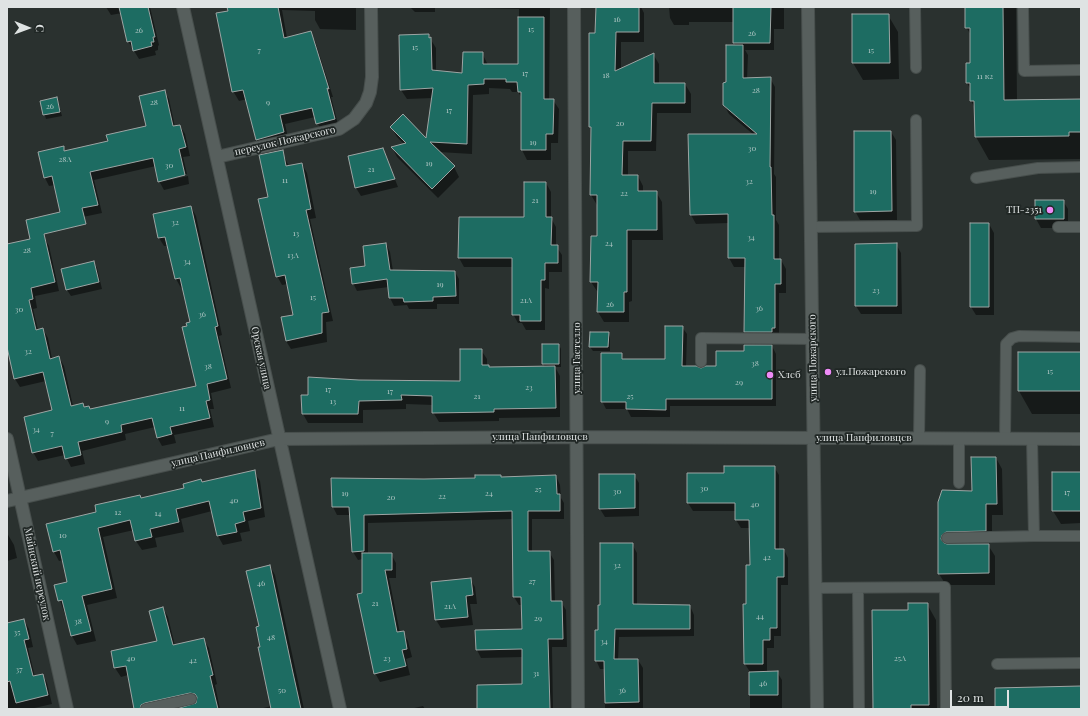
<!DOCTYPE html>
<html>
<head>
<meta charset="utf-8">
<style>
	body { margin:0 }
	#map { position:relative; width:1088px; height:716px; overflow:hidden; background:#2a312f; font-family:"Playfair Display",serif }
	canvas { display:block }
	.frame { position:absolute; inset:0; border:8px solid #dfe3e3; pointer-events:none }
	.north { position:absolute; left:8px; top:8px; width:40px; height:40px; -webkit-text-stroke:3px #202725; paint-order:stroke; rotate:91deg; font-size:11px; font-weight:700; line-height:16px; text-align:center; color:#dfe3e3 }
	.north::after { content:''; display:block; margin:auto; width:14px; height:18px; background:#dfe3e3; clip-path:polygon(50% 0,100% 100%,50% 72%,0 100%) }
	.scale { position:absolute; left:950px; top:690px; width:59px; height:18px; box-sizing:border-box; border:2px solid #dfe3e3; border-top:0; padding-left:5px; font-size:12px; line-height:14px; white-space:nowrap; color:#dfe3e3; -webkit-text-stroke:3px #202725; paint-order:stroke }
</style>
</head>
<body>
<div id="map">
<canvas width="1088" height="716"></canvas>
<div class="frame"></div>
<div class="north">С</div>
<div class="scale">20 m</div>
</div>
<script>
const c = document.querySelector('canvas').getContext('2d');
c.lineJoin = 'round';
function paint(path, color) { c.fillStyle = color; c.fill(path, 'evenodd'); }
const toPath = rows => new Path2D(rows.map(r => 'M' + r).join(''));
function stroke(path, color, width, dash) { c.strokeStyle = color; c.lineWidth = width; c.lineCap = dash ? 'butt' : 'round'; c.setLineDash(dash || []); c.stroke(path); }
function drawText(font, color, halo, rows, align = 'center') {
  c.font = font + ' "Playfair Display",serif'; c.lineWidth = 3.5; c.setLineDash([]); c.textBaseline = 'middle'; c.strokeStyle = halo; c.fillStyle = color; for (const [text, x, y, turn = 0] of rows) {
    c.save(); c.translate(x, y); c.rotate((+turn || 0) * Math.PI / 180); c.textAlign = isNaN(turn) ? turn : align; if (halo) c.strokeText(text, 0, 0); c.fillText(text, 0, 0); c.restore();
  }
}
paint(toPath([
	[106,7,150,7,159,45,158,46,158,50,155,51,156,55,139,59,128,41,122,13,111,15],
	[228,7,356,7,356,30,320,29,315,20,315,11,282,10,287,38,310,32,315,41,333,97,331,97,339,128,322,133,315,117,285,124,289,142,262,149,257,140,247,99,239,101,233,91],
	[402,7,550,7,549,100,553,100,559,109,558,143,551,143,551,160,527,160,522,150,522,98,518,92,512,92,510,89,489,88,489,94,473,95,472,154,439,152,454,167,459,177,438,198,397,157,392,147,404,144,397,137,391,127,427,140,433,98,407,99,401,90,428,35,436,48,436,72,463,74,482,53,488,65,519,65,519,9,435,7,435,12,415,12,410,7],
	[597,7,641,7,644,13,644,42,621,42,621,70,653,54,659,64,659,84,685,84,691,94,691,113,657,113,656,151,628,151,628,176,638,176,643,186,643,192,656,192,662,202,663,240,632,240,632,301,629,302,629,322,604,322,598,312,598,291,597,291,591,282,598,237,597,205,591,195,592,130,590,127],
	[669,7,784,7,784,29,774,29,774,50,745,50,748,55,747,79,770,78,775,87,774,174,776,177,776,220,779,225,779,260,781,260,786,269,786,293,779,293,779,337,750,341,745,332,745,267,734,267,729,258,729,223,696,224,691,215,754,135,729,114,724,105,736,46,734,43,734,22,689,22,689,25,674,25,670,18],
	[966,7,1016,7,1017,101,1081,100,1081,159,989,160,976,137,975,108,971,101,971,90,967,83,967,64,971,64,971,35,966,27],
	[888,15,898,32,899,79,863,80,853,63],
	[164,91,169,99,175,127,180,126,185,134,190,156,183,157,187,174,160,180,160,182,188,176,189,184,164,190,159,181,156,166,94,180,102,213,78,218,55,185,49,186,45,178,39,153,63,148,65,152,109,142,147,127],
	[57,98,62,116,46,119,41,102],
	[891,132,896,140,897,220,860,220,855,211],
	[383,149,398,187,361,196,356,188],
	[282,151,289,167,302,164,307,173,316,218,310,219,333,321,326,322,327,342,291,349,286,341,294,315,288,284,282,285,277,276,269,197],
	[546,183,551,192,551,218,556,227,556,246,562,255,562,272,549,272,549,289,545,288,545,330,526,330,522,323,518,323,513,314,513,267,464,267,459,258,525,218],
	[1036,201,1063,201,1068,209,1068,228,1041,228,1036,219],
	[191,207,196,216,222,335,219,336,231,388,211,393,214,409,210,409,214,427,174,435,176,443,162,446,157,437,155,427,125,434,126,440,82,451,85,464,71,467,65,455,38,461,33,452,53,411,46,381,20,387,15,379,7,343,7,245,44,237,49,246,59,291,35,296,37,308,33,309,38,330,43,329,48,338,52,359,59,357,64,366,73,406,82,404,85,408,89,407,91,410,197,387,188,327,191,323,183,287,181,288,176,279,168,246,164,246,159,238],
	[989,224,994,233,994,315,976,315,971,307],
	[386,244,390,252,393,271,455,272,459,279,459,304,437,304,437,309,409,309,407,305,394,306,390,298,389,287,357,291,353,283],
	[896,244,901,253,902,314,861,314,856,306],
	[94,262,97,268,102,289,71,296,67,290],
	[682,327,687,334,686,367,701,370,717,367,745,352,772,346,776,354,776,406,670,406,670,417,631,417,627,409,606,409,602,401,621,354,624,360,666,360],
	[608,333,610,337,610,351,593,351,590,347],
	[559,345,561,349,561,367,555,367,560,376,560,417,499,418,499,421,439,422,433,412,433,405,406,404,406,409,363,410,363,423,308,423,303,414,309,396,309,378,338,378,340,380,461,382,481,350,487,359,487,366,490,368,545,367,543,363],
	[1081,353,1081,414,1032,414,1019,391],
	[996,458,1002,469,1003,515,992,515,992,542,953,543,949,545,988,545,995,556,995,585,946,585,939,574,942,491,973,492],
	[774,467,779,475,779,550,784,550,788,558,788,585,781,585,781,636,774,636,774,648,767,648,767,672,777,672,782,680,782,709,750,709,750,672,745,664,747,605,751,566,750,528,741,528,736,520,736,511,693,511,688,503,688,474,725,474],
	[254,472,260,481,265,517,248,521,250,531,240,533,242,541,223,545,218,536,212,511,181,519,184,532,155,538,157,547,142,550,136,541,134,530,103,537,117,598,87,605,96,641,77,645,72,636,55,585,68,582,63,560,59,561,54,552,97,513,140,496,142,499],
	[1081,473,1081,523,1061,524,1053,511],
	[634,475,639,483,639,516,605,517,600,509],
	[501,476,502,478,556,476,560,485,561,498,564,503,564,519,532,519,532,552,549,552,554,560,555,602,561,602,566,610,567,647,552,647,553,709,478,709,524,685,523,657,481,658,477,650,476,631,523,630,523,605,519,605,514,597,513,519,368,523,368,554,391,554,396,563,396,578,389,578,400,633,403,632,408,641,412,657,406,659,410,675,380,682,375,673,363,594,363,559,358,560,353,552,350,515,337,515,333,507,424,480],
	[7,533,14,545,17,558,7,561],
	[632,544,637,553,637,606,690,606,694,615,694,636,619,637,618,660,638,660,643,668,643,709,605,709,605,669,600,669,596,660,601,606],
	[270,566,275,575,304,709,259,709,272,706,261,647,260,627],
	[470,579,475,587,477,604,470,604,473,625,441,628,436,620],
	[927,604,936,620,937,709,874,709,909,611],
	[163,608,168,617,175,646,203,639,209,648,217,684,215,685,220,709,181,709,193,706,197,702,196,701,161,709,135,709,128,675,121,677,115,668,158,642],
	[24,620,29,629,33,647,28,648,35,677,43,675,47,683,52,704,30,709,7,709,7,624],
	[423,706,425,709,410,709]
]), '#0007');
const building = toPath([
	[119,7,148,7,155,37,153,37,154,42,151,42,152,46,133,51,131,41,127,42,119,7],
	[227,7,278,7,284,38,311,31,329,89,327,88,335,119,316,124,312,108,280,115,284,132,256,140,243,90,232,92,216,13,228,11,227,7],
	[596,7,639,7,639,32,616,32,615,71,654,53,654,83,685,83,685,103,652,103,651,141,623,141,622,175,638,175,638,191,657,191,657,230,627,230,627,292,624,292,624,312,597,312,598,282,590,282,591,236,597,236,597,195,590,195,591,127,589,127,589,33,595,33,596,7],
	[733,7,771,7,770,43,733,43,733,7],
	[965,7,1003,7,1004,100,1081,99,1081,132,1069,132,1069,136,975,137,974,101,970,101,970,83,966,83,966,63,970,63,970,28,965,28,965,7],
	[852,14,889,14,890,63,852,63,852,14],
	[518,17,544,17,544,99,554,99,553,134,546,134,546,150,521,150,521,92,518,92,517,82,506,82,506,79,484,79,484,84,468,85,467,144,430,142,455,166,432,189,391,147,406,143,390,127,403,114,426,138,433,88,400,90,399,35,429,34,429,38,431,37,432,70,462,73,463,52,483,52,483,64,518,64,518,17],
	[726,45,743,45,743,78,771,77,770,167,771,167,772,215,774,215,774,259,781,259,781,284,775,284,775,328,772,328,772,332,744,332,745,258,728,258,728,214,690,215,688,134,757,134,723,105,723,83,726,82,726,45],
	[165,90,173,126,180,125,186,147,179,149,185,175,158,182,153,158,90,172,98,205,82,208,86,224,44,234,55,282,31,288,33,299,29,300,36,330,43,328,50,359,59,356,71,406,83,403,84,407,89,406,90,409,196,386,182,327,187,326,186,323,190,322,180,278,175,279,165,237,158,238,153,214,191,206,218,326,215,327,227,379,207,384,210,400,206,401,210,418,170,427,172,434,157,438,152,418,121,425,122,432,78,442,81,455,65,459,62,446,32,453,24,417,52,410,43,372,14,379,7,347,7,244,30,239,26,220,60,212,52,176,44,178,38,152,64,146,64,151,108,141,106,135,146,126,139,96,165,90],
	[57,97,60,112,43,115,40,101,57,97],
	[854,131,891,131,892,211,854,212,854,131],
	[383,148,395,179,355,188,348,156,383,148],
	[283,150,286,166,302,163,311,209,306,210,329,312,322,313,322,333,286,341,281,317,293,315,285,275,276,277,258,199,268,197,259,155,283,150],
	[524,182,546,182,546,217,552,217,551,245,558,245,558,263,545,263,545,280,541,280,541,321,520,321,520,315,512,315,512,258,458,258,459,217,524,217,524,182],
	[1035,200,1064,200,1064,219,1035,219,1035,200],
	[970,223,989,223,989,307,970,307,970,223],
	[386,243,390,270,455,271,456,296,433,297,433,301,404,302,403,298,389,298,387,279,352,284,350,268,365,266,363,246,386,243],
	[897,243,897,306,855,306,855,244,897,243],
	[94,261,99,282,66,290,61,269,94,261],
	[665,326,683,326,682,366,696,366,701,368,706,366,716,366,716,351,744,351,744,345,772,345,772,399,666,399,666,410,626,409,626,402,601,402,601,353,622,353,622,359,665,359,665,326],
	[590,332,609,332,608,347,589,347,590,332],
	[542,344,559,344,559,364,542,364,542,344],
	[460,349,482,349,482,365,489,365,489,367,555,366,556,408,494,409,494,412,432,413,432,396,401,395,402,400,359,401,358,414,302,414,301,395,308,395,308,377,359,380,460,381,460,349],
	[1018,352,1081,352,1081,391,1018,391,1018,352],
	[971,457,996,457,997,504,986,504,986,531,946,532,942,535,941,539,944,543,947,544,989,544,989,573,938,574,938,502,942,490,972,491,971,457],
	[724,466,775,466,775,549,784,549,784,577,777,577,777,628,770,628,770,640,763,640,763,664,744,664,743,604,746,604,746,565,750,565,749,520,735,520,735,503,687,503,687,473,724,473,724,466],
	[255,470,261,508,243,512,245,521,235,524,237,532,217,536,209,501,176,509,179,522,150,529,152,537,135,541,130,520,98,528,112,589,82,596,91,631,71,636,62,600,58,601,54,585,67,582,60,550,53,552,46,524,96,512,95,505,140,495,141,498,184,488,183,484,201,479,202,482,255,470],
	[1052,472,1081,472,1081,511,1052,511,1052,472],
	[599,474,635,474,635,508,599,509,599,474],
	[475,475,501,475,501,477,556,475,557,494,560,494,560,511,528,511,528,551,550,551,551,601,562,601,563,639,548,639,550,709,477,709,477,685,522,684,522,649,476,650,475,630,522,629,521,597,513,597,512,511,364,515,364,551,352,552,349,507,332,507,331,478,424,479,475,478,475,475],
	[600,543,633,543,633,604,690,605,690,629,615,629,614,659,638,659,639,702,605,703,604,661,595,661,595,630,598,630,598,605,600,605,600,543],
	[362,553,392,553,392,570,385,570,397,632,404,631,407,649,402,650,406,666,374,674,357,594,362,593,362,553],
	[270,565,293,673,301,709,271,709,258,647,260,647,256,627,259,626,246,571,270,565],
	[471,578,473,595,466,596,468,617,435,620,431,582,471,578],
	[908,603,928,603,929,705,911,705,911,709,873,709,872,610,908,610,908,603],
	[163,607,173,645,204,638,213,675,210,676,218,709,176,709,196,703,197,697,195,694,190,693,145,703,141,705,140,709,134,709,126,666,114,668,111,651,157,641,149,611,163,607],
	[24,619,29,639,24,640,33,676,43,674,48,695,16,703,10,681,7,682,7,623,24,619],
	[778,671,778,695,749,695,749,672,778,671],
	[1081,686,1081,709,995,709,995,688,1081,686]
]);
paint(building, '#1d6c62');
stroke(building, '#9da5a4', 1);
const lane = toPath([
	[915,7,916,68],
	[1023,7,1024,71,1081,70],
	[976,178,1038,168,1081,167],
	[811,227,917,226,916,120],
	[1058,227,1081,227],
	[701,362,701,338,813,339],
	[919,438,920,370],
	[959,439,959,483],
	[1005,439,1006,344,1012,338,1019,336,1081,337],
	[1032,439,1034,536,1081,536],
	[947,538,1034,536],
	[816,588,945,587,946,709],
	[858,588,859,709],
	[997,664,1081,663],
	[146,709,191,699]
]);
const street = toPath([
	[183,7,340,709],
	[574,7,578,709],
	[808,7,817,709],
	[217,157,339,129,354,119,366,103,370,92,372,77,371,7],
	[7,439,67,709],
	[7,501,279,439,578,437,1081,439]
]);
stroke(lane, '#474e4c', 12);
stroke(street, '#474e4c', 14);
stroke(lane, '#575f5d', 10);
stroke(street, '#575f5d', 12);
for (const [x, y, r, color] of [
	[1050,210,4,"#ee8bf7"],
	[828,372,4,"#ee8bf7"],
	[770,375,4,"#ee8bf7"]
]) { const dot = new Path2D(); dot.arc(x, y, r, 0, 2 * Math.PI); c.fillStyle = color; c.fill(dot); stroke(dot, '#202725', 1.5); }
drawText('8px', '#aec5c3', null, [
	["16",617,19],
	["15",531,29],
	["26",139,30],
	["26",752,33],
	["15",415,47],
	["7",259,50],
	["15",871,50],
	["17",525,73],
	["18",606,75],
	["11 к2",985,76],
	["28",756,90],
	["28",154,102],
	["9",268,102],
	["26",50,106],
	["17",449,110],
	["20",620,123],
	["19",533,142],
	["30",752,148],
	["28А",65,159],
	["19",429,163],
	["30",169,165],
	["21",371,169],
	["11",285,180],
	["32",749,181],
	["19",873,191],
	["22",624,193],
	["21",535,200],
	["32",175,222],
	["13",296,233],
	["34",751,237],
	["24",609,243],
	["28",27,250],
	["13А",293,255],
	["34",187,261],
	["19",440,284],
	["23",876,290],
	["15",313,297],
	["21А",526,300],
	["26",610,304],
	["36",759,308],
	["30",19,309],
	["36",202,314],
	["32",28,351],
	["38",755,363],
	["38",208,366],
	["15",1050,371],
	["29",739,382],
	["23",529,387],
	["17",328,389],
	["17",390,391],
	["21",477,396],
	["25",630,396],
	["13",333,401],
	["11",182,408],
	["9",107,421],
	["34",36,429],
	["7",52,433],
	["30",704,488],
	["25",538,489],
	["30",617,491],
	["17",1067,492],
	["19",345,493],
	["24",489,493],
	["22",442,496],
	["20",391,497],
	["40",234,500],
	["40",755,504],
	["12",118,512],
	["14",158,513],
	["10",63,535],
	["42",767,557],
	["32",617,565],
	["27",532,581],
	["46",261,583],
	["21",375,603],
	["21А",450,606],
	["44",760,616],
	["29",538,618],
	["38",78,621],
	["35",17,632],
	["48",271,637],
	["34",604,641],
	["40",131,658],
	["23",387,658],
	["25А",900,658],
	["42",193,660],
	["37",19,669],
	["31",536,673],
	["46",763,683],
	["50",282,690],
	["36",622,690]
]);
drawText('10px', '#dfe3e3', '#202725', [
	["переулок Пожарского",285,141,-13],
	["Орская улица",261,358,78],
	["улица Гастелло",577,358,-90],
	["улица Пожарского",813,358,-91],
	["улица Панфиловцев",540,437],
	["улица Панфиловцев",864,438],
	["улица Панфиловцев",218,453,-13],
	["Майнский переулок",37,574,78]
]);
drawText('10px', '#dfe3e3', '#202725', [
	["ТП-2351",1042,210,"right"],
	["ул.Пожарского",836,372],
	["Хлеб",778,375]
], 'left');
</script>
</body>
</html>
